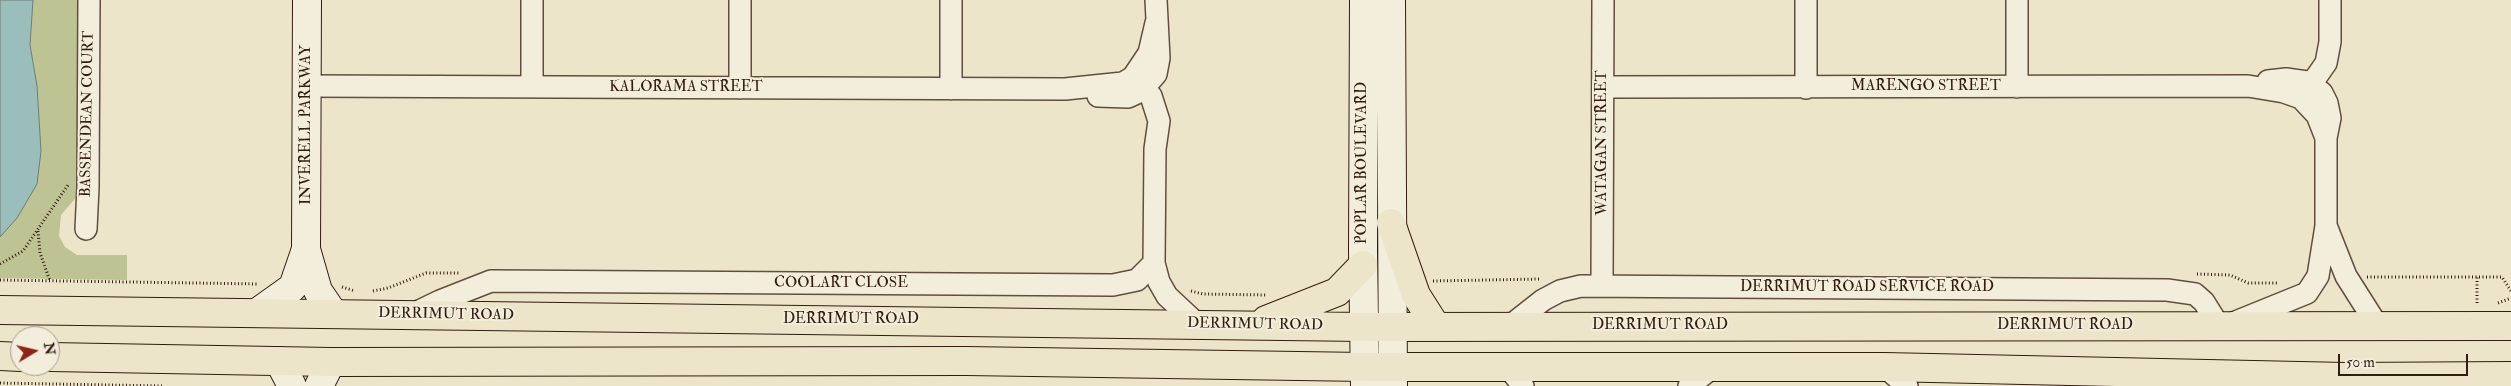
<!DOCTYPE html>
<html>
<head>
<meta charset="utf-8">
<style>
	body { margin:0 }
	#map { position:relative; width:2511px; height:386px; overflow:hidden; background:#ede5c9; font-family:"IM FELL Double Pica",serif }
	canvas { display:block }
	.north { position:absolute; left:10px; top:326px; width:50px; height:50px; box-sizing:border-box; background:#f3eedc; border:1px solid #a69a8a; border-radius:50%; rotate:81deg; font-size:14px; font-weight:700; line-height:20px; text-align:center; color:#331c10 }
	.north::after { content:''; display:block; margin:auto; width:18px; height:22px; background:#8f2418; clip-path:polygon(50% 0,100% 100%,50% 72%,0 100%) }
	.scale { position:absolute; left:2338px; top:354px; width:130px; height:22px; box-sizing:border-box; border:2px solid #331c10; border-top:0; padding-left:6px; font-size:15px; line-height:18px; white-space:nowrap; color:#331c10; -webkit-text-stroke:4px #f3eedc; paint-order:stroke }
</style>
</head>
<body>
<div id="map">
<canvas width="2511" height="386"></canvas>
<div class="north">N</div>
<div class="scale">50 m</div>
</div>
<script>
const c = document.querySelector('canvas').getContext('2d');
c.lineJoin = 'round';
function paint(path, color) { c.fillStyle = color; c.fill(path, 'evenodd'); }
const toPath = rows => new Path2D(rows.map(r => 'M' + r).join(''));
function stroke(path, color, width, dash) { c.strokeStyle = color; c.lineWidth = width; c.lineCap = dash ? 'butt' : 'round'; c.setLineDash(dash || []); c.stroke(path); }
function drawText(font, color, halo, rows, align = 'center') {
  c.font = font + ' "IM FELL Double Pica",serif'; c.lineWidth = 4; c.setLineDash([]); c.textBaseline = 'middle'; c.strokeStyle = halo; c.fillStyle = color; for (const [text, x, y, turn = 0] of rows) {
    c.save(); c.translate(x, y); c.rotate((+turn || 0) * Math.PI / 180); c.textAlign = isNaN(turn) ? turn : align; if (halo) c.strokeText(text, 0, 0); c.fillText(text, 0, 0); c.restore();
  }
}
paint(toPath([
	[0,0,82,0,79,194,61,215,59,236,65,247,77,255,127,255,127,280,0,278]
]), '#bdc393');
const water = toPath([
	[0,0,33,0,30,45,37,86,41,151,37,184,17,218,0,237,0,0]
]);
paint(water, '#9abebb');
stroke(water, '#717d77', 1);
const street = toPath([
	[1133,77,1151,96,1159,121,1155,149,1154,263,1159,282,1167,296,1197,324],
	[307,86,1065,89,1123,83,1133,77,1149,53,1156,23],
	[532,87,532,0],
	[1603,87,2248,86,2284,92,2301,98,2317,115,2326,138],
	[2017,87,2017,0],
	[740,88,740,0],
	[1806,88,1806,0],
	[951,89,951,0],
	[1098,96,1128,97,1141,91,1156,74,1159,58,1156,0],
	[2303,96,2326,63,2330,42,2330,0],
	[2327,228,2346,276,2377,325],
	[86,229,88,187,89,0],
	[1602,286,1603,0],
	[413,314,440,301,491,281,1113,285,1137,280,1154,263],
	[2233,323,2307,293,2318,276,2326,226,2326,138,2330,118,2327,103,2322,93,2307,82,2286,79,2268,81],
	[1510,326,1543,300,1560,291,1581,286,2167,290,2195,294,2204,302,2219,326],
	[1508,367,1523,386],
	[1885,367,1907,386],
	[1689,386,1713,367]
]);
const secondary = toPath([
	[1364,0,1363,251,1365,386],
	[1391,0,1393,386],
	[306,249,318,291,333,313],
	[258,312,293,287,306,249,307,0],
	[279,361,292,386],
	[319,386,331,362]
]);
const highway = toPath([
	[1391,223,1416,295,1435,325],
	[0,310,1364,327,2511,326],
	[1266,320,1337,292,1363,265],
	[0,356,20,357],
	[50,357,331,362,966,361,1365,367,1885,367,2346,377,2511,376]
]);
stroke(street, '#624e3e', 24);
stroke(secondary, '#331c10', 30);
stroke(highway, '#331c10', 30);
stroke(toPath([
	[38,231,40,253,50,281],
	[0,264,23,251,68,185],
	[2197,274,2230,275,2248,283,2279,283],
	[2367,277,2502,277,2511,291],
	[0,280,259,284],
	[1433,281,1540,279],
	[342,287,355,291],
	[373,291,388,288,426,273,459,273],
	[1191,291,1203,294,1267,295],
	[2477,303,2477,277],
	[2498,303,2511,298],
	[0,383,163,386]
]), '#331c10', 3, [1, 2.5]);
stroke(street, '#f3eedc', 21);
stroke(secondary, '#f3eedc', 28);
stroke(highway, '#ede5c9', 28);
drawText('15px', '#331c10', '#f3eedc', [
	["MARENGO STREET",1926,87],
	["KALORAMA STREET",686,88],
	["BASSENDEAN COURT",88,114,-89],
	["INVERELL PARKWAY",307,125,-90],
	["WATAGAN STREET",1603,143,-90],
	["POPLAR BOULEVARD",1363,163,-90],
	["COOLART CLOSE",841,284],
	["DERRIMUT ROAD SERVICE ROAD",1867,288],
	["DERRIMUT ROAD",446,315,1],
	["DERRIMUT ROAD",851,320],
	["DERRIMUT ROAD",1255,325,1],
	["DERRIMUT ROAD",1660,326],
	["DERRIMUT ROAD",2065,326]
]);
</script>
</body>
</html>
